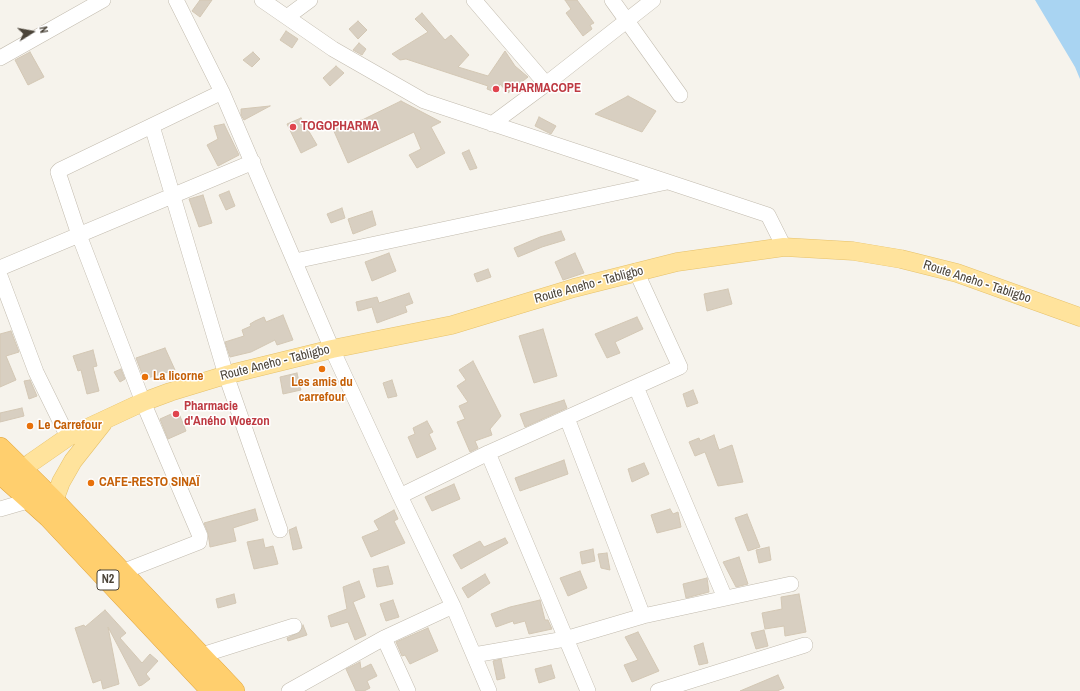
<!DOCTYPE html>
<html>
<head>
<meta charset="utf-8">
<style>
	body { margin:0 }
	#map { position:relative; width:1080px; height:691px; overflow:hidden; background:#f6f3ec; font-family:"Archivo Narrow",sans-serif }
	canvas { display:block }
	.north { position:absolute; left:12px; top:12px; width:40px; height:40px; -webkit-text-stroke:3px #fff; paint-order:stroke; rotate:79deg; font-size:11px; font-weight:700; line-height:16px; text-align:center; color:#4b4439 }
	.north::after { content:''; display:block; margin:auto; width:14px; height:18px; background:#4b4439; clip-path:polygon(50% 0,100% 100%,50% 72%,0 100%) }
</style>
</head>
<body>
<div id="map">
<canvas width="1080" height="691"></canvas>
<div class="north">N</div>
</div>
<script>
const c = document.querySelector('canvas').getContext('2d');
c.lineJoin = 'round';
function paint(path, color) { c.fillStyle = color; c.fill(path, 'evenodd'); }
const toPath = rows => new Path2D(rows.map(r => 'M' + r).join(''));
function stroke(path, color, width, dash) { c.strokeStyle = color; c.lineWidth = width; c.lineCap = dash ? 'butt' : 'round'; c.setLineDash(dash || []); c.stroke(path); }
function drawText(font, color, halo, rows, align = 'center') {
  c.font = font + ' "Archivo Narrow",sans-serif'; c.lineWidth = 3; c.setLineDash([]); c.textBaseline = 'middle'; c.strokeStyle = halo; c.fillStyle = color; for (const [text, x, y, turn = 0] of rows) {
    c.save(); c.translate(x, y); c.rotate((+turn || 0) * Math.PI / 180); c.textAlign = isNaN(turn) ? turn : align; if (halo) c.strokeText(text, 0, 0); c.fillText(text, 0, 0); c.restore();
  }
}
paint(toPath([
	[1035,0,1080,0,1080,79,1075,67]
]), '#a9d4f2');
const building = toPath([
	[200,0,212,0,200,17,192,11,200,0],
	[565,0,577,0,594,23,590,25,592,29,583,36,566,13,571,9,565,0],
	[422,13,445,40,451,35,469,55,458,67,488,76,505,51,515,66,528,77,508,93,500,84,497,93,487,89,488,86,406,59,400,60,392,54,428,32,415,19,422,13],
	[358,21,367,30,358,39,349,29,358,21],
	[286,31,298,39,292,48,280,40,286,31],
	[359,43,366,49,362,55,353,50,359,43],
	[30,52,44,77,28,85,15,60,30,52],
	[253,52,260,59,252,67,243,60,253,52],
	[336,66,344,73,330,86,323,78,336,66],
	[628,96,656,111,642,132,595,114,628,96],
	[401,101,441,122,431,127,445,153,417,168,409,155,421,149,414,132,348,163,333,129,361,120,360,121,401,101],
	[270,106,244,120,241,115,241,109,270,106],
	[539,117,556,126,551,134,535,126,539,117],
	[301,118,317,145,301,153,287,124,301,118],
	[224,124,239,155,218,166,207,145,218,139,214,126,224,124],
	[469,150,477,168,470,170,462,153,469,150],
	[229,191,235,206,226,210,219,195,229,191],
	[203,195,212,223,199,227,189,199,203,195],
	[342,208,345,218,331,223,327,214,342,208],
	[372,211,376,225,353,234,348,219,372,211],
	[561,231,565,240,542,247,518,257,514,248,540,237,561,231],
	[389,253,396,271,372,281,365,262,389,253],
	[575,253,584,273,563,280,555,262,575,253],
	[488,269,491,277,477,282,474,274,488,269],
	[728,289,732,304,707,311,704,294,728,289],
	[409,293,413,303,405,306,407,312,385,320,377,323,372,307,358,311,356,302,377,297,379,303,409,293],
	[283,315,293,340,277,345,275,340,251,352,230,357,225,342,244,336,242,330,251,326,250,324,255,321,264,317,266,322,283,315],
	[637,317,643,329,615,342,620,353,607,358,595,334,637,317],
	[543,329,557,376,534,383,519,336,543,329],
	[11,331,19,352,6,356,16,380,0,387,0,334,11,331],
	[165,348,175,370,144,379,136,358,165,348],
	[93,350,97,366,93,367,99,391,87,394,81,370,78,371,73,356,93,350],
	[473,361,501,416,490,429,492,435,475,441,478,448,470,452,457,422,465,419,459,406,468,402,457,386,466,380,459,370,473,361],
	[121,369,125,379,120,382,114,372,121,369],
	[297,373,301,390,283,394,280,377,297,373],
	[30,380,37,396,29,399,24,381,30,380],
	[392,380,397,396,388,398,383,383,392,380],
	[693,390,698,403,687,407,683,394,693,390],
	[564,400,567,408,525,427,520,414,564,400],
	[22,408,24,416,0,422,0,413,22,408],
	[178,411,186,431,168,439,160,419,178,411],
	[427,421,433,432,429,434,436,449,417,458,408,437,415,434,413,428,427,421],
	[714,435,719,450,732,445,743,482,718,486,705,452,695,456,689,442,699,438,700,441,714,435],
	[564,460,568,474,520,491,515,478,564,460],
	[644,463,649,474,632,482,628,469,644,463],
	[454,484,460,499,432,511,425,497,454,484],
	[255,509,258,520,233,528,236,541,210,547,208,533,204,523,255,509],
	[670,509,673,514,678,512,681,527,657,533,651,515,670,509],
	[394,510,398,519,394,521,405,543,371,557,362,537,379,530,374,521,394,510],
	[747,514,760,547,748,551,735,518,747,514],
	[296,527,302,548,293,550,289,530,296,527],
	[505,538,508,543,461,569,453,555,480,541,484,547,505,538],
	[263,539,265,548,273,546,278,564,254,569,247,542,263,539],
	[769,547,771,560,759,563,756,550,769,547],
	[593,549,595,561,582,564,580,552,593,549],
	[607,553,610,570,601,568,598,554,607,553],
	[739,557,748,584,736,587,723,562,739,557],
	[388,566,393,584,377,587,373,569,388,566],
	[580,571,587,588,568,596,560,578,580,571],
	[485,574,490,583,468,598,462,588,485,574],
	[707,578,709,592,686,598,683,584,707,578],
	[359,581,365,597,353,602,366,635,355,640,348,622,331,627,328,616,347,609,343,587,359,581],
	[234,594,236,603,218,608,216,599,234,594],
	[799,594,806,632,785,636,784,626,765,629,762,613,782,609,781,597,799,594],
	[393,600,399,617,386,621,380,604,393,600],
	[540,600,545,620,548,620,552,629,529,634,525,621,514,624,513,621,496,627,491,614,510,607,540,600],
	[105,610,126,633,120,638,142,663,150,654,158,661,146,674,150,679,142,685,139,686,108,627,119,684,103,689,101,680,93,683,75,628,84,625,85,627,105,610],
	[303,625,307,635,288,641,287,638,300,632,303,625],
	[428,628,438,651,410,664,405,655,402,656,396,642,428,628],
	[764,630,768,646,756,649,751,633,764,630],
	[638,632,659,671,632,682,624,665,638,660,625,637,638,632],
	[703,643,708,663,699,665,694,646,703,643],
	[501,659,505,678,497,680,493,661,501,659],
	[360,662,361,669,371,664,377,676,367,681,370,688,364,691,356,691,346,669,360,662],
	[551,665,555,678,539,683,535,669,551,665],
	[778,675,784,688,777,691,740,691,778,675]
]);
paint(building, '#d8cfc1');
stroke(building, '#d3c7b4', 1);
const minor = toPath([
	[176,0,222,92,332,349,400,496,453,606,489,691],
	[262,0,333,49,424,101,768,215,784,247],
	[474,0,546,84,492,124],
	[612,0,680,95],
	[287,17,310,0],
	[0,58,103,0],
	[546,84,653,0],
	[152,126,226,375,280,530],
	[295,261,667,182],
	[0,268,253,162],
	[0,276,36,372,68,437],
	[636,387,725,598],
	[567,418,643,616],
	[488,453,588,691],
	[400,496,488,453,680,367,636,271],
	[0,509,31,500],
	[122,572,199,542,200,536,143,402,79,235,58,172,60,170,222,92],
	[384,638,408,691],
	[474,655,565,639,643,616,791,584],
	[199,656,294,626],
	[289,691,384,638,453,606],
	[658,691,805,645]
]);
const major = toPath([
	[12,478,32,462,68,437,143,402,170,392,226,375,332,349,452,325,574,288,677,262,784,247,853,251,901,259,957,273,1080,317],
	[50,512,61,482,73,461,103,423]
]);
const highway = toPath([
	[0,448,54,501,234,691],
	[0,473,49,517,212,691]
]);
stroke(minor, '#c2bbae', 16);
stroke(major, '#e6c16a', 19);
stroke(highway, '#e0a43c', 22);
stroke(minor, '#fff', 15);
stroke(major, '#ffe39c', 18);
stroke(highway, '#ffcf6e', 21);
for (const [x, y, r, color] of [
	[496,89,4,"#e0444e"],
	[293,127,4,"#e0444e"],
	[322,369,4,"#e8710a"],
	[145,377,4,"#e8710a"],
	[176,414,4,"#e0444e"],
	[30,426,4,"#e8710a"],
	[91,483,4,"#e8710a"]
]) { const dot = new Path2D(); dot.arc(x, y, r, 0, 2 * Math.PI); c.fillStyle = color; c.fill(dot); stroke(dot, '#fff', 1.5); }
for (const [x, y, w] of [
	[108,580,22]
]) { const box = new Path2D(); box.roundRect(x - w / 2, y - 10, w, 20, 3); c.fillStyle = '#fff'; c.fill(box); stroke(box, '#4b4439', 1); }
drawText('bold 12px', '#4b4439', null, [
	["N2",108,580]
]);
drawText('bold 13px', '#be3a42', '#fff', [
	["PHARMACOPE",504,89],
	["TOGOPHARMA",301,127],
	["Pharmacie",184,407],
	["d'Aného Woezon",184,422]
], 'left');
drawText('13px', '#4b4439', '#fff', [
	["Route Aneho - Tabligbo",977,282,18],
	["Route Aneho - Tabligbo",589,285,-15],
	["Route Aneho - Tabligbo",275,363,-14]
]);
drawText('bold 13px', '#c56008', '#fff', [
	["La licorne",153,377],
	["Les amis du",322,383,"center"],
	["carrefour",322,398,"center"],
	["Le Carrefour",38,426],
	["CAFE-RESTO SINAÏ",99,483]
], 'left');
</script>
</body>
</html>
